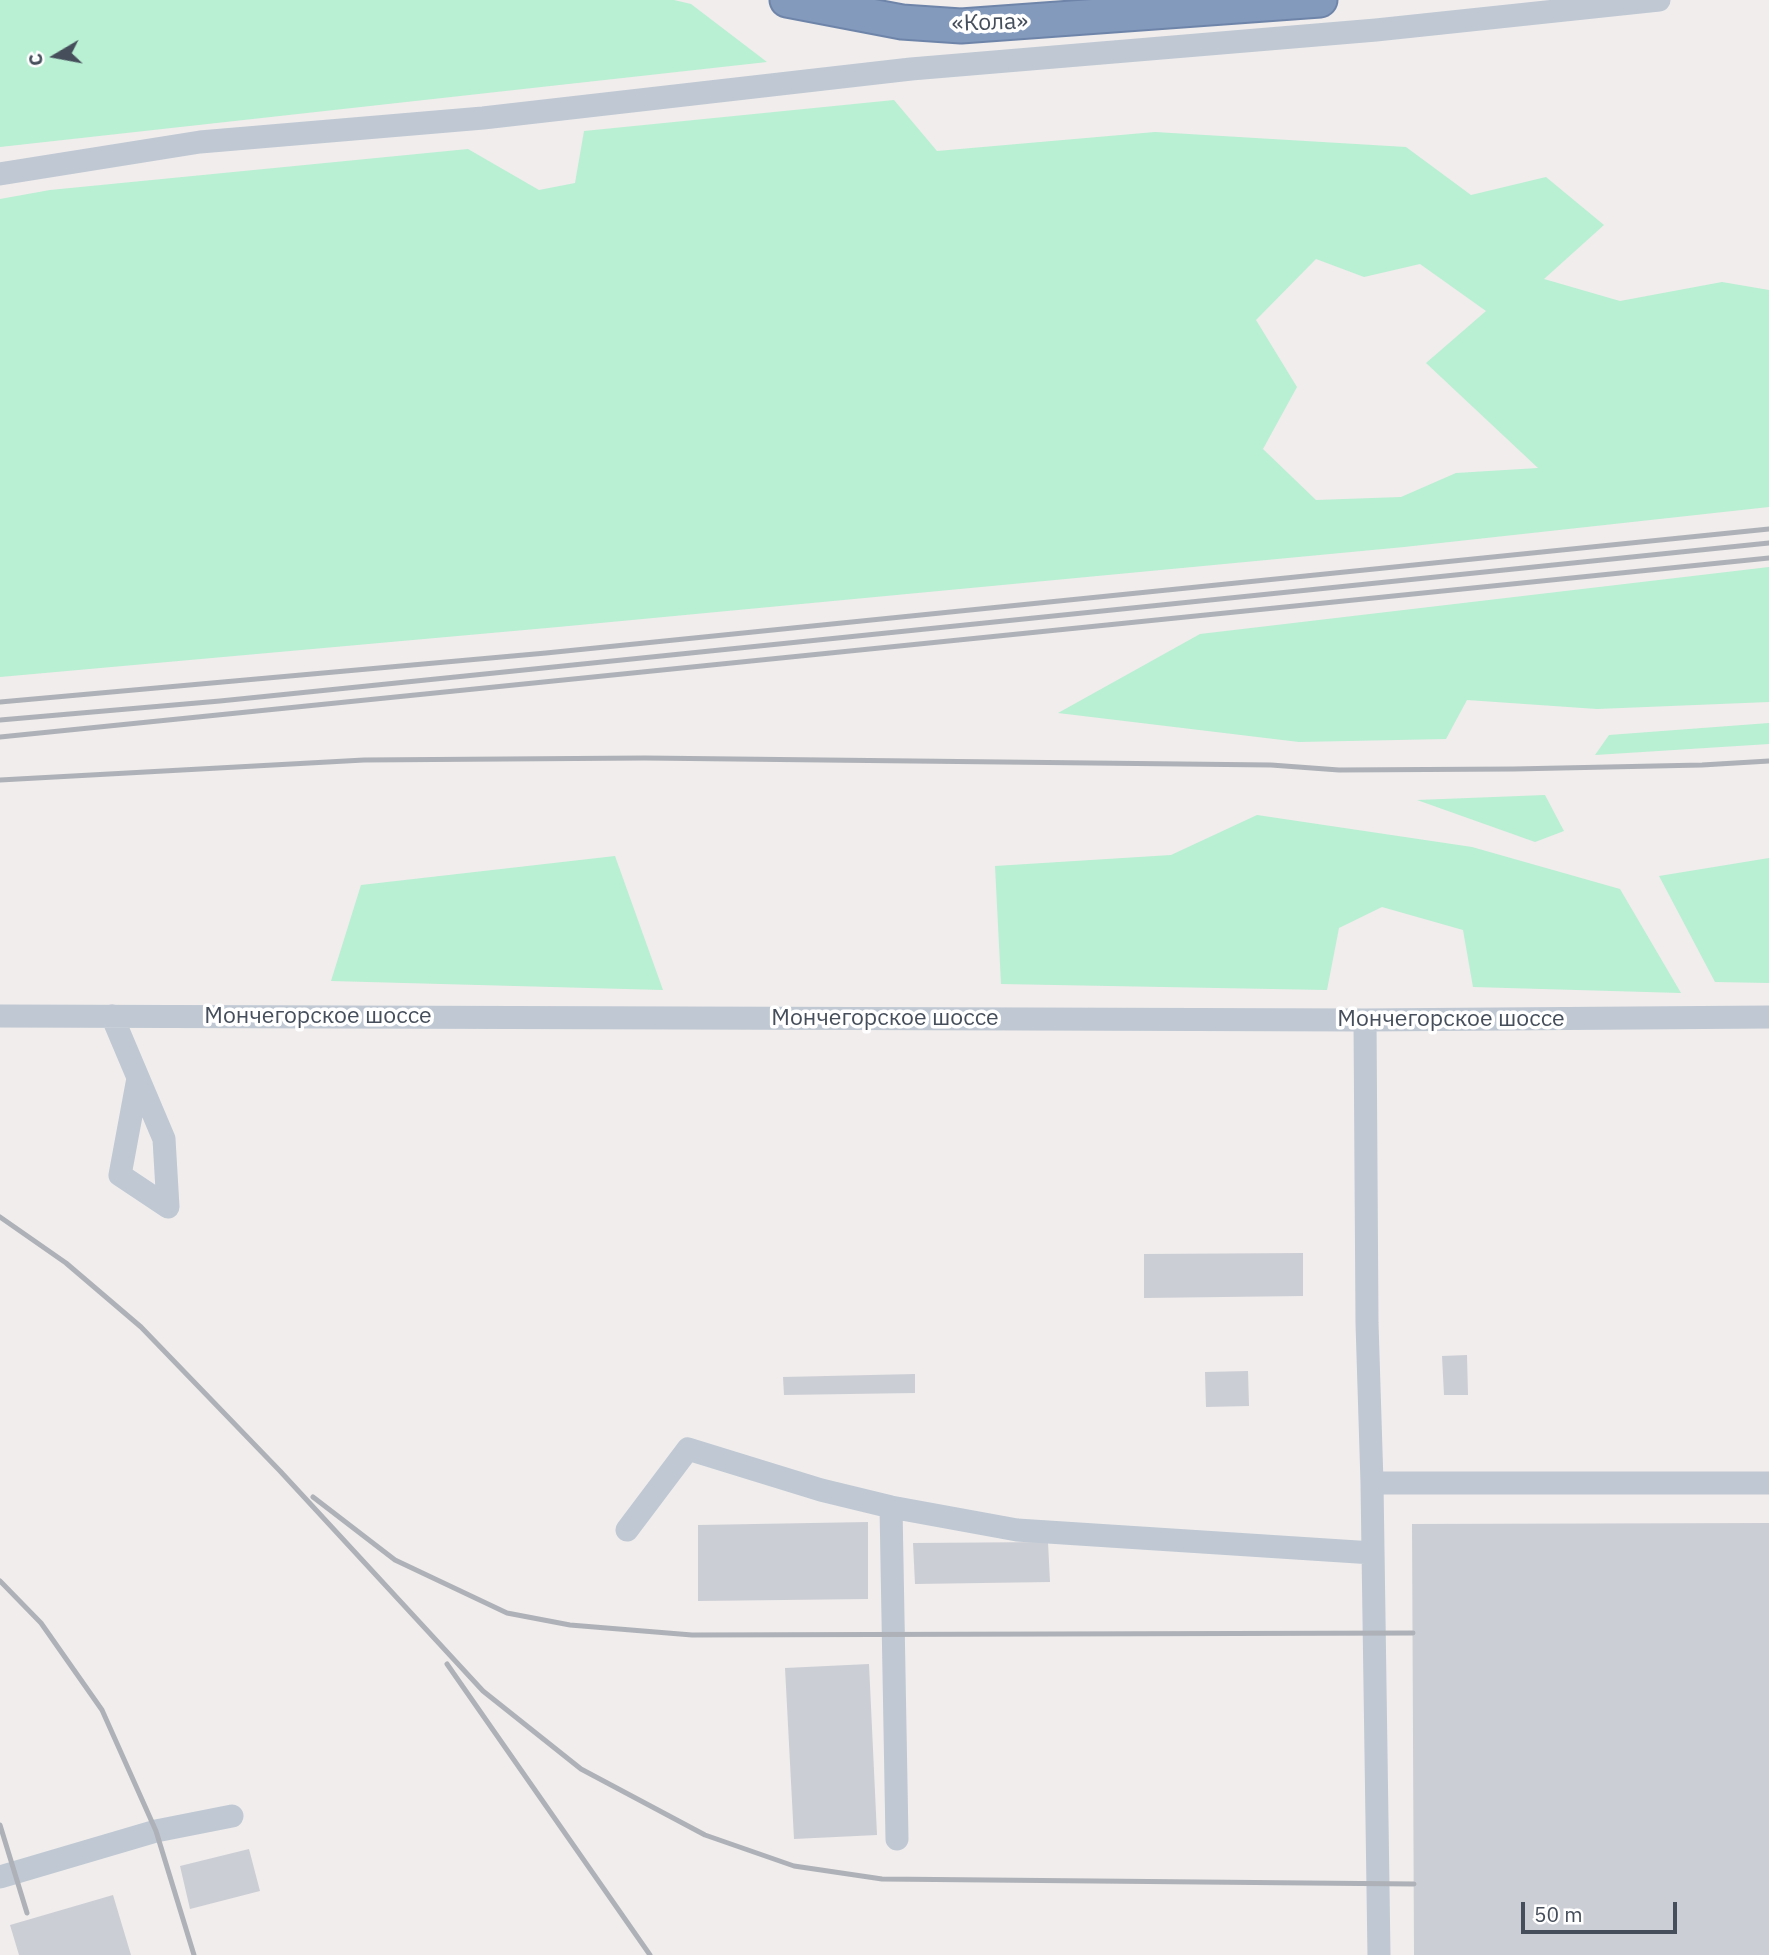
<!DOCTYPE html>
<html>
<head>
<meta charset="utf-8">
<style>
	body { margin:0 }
	#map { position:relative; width:1769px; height:1955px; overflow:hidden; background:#f0edec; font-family:"IBM Plex Sans",sans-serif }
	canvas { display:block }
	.north { position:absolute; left:21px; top:21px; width:70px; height:70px; -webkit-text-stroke:5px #fff; paint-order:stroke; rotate:260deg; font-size:19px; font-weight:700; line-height:28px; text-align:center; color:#454e5a }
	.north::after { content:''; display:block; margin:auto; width:24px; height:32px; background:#454e5a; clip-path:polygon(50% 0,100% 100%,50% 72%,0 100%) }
	.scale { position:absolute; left:1521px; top:1902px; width:156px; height:32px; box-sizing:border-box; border:4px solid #454e5a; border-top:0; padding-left:9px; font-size:21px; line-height:24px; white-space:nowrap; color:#454e5a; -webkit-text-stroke:5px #fff; paint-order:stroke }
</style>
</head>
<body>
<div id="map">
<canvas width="1769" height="1955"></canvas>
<div class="north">С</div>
<div class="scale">50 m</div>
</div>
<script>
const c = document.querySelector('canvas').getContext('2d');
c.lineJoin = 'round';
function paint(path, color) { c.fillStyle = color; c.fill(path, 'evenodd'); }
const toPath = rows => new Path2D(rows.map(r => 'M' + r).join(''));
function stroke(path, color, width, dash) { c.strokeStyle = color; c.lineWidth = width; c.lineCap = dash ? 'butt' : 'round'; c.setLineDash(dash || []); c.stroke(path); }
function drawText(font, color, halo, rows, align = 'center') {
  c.font = font + ' "IBM Plex Sans",sans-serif'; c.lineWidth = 7; c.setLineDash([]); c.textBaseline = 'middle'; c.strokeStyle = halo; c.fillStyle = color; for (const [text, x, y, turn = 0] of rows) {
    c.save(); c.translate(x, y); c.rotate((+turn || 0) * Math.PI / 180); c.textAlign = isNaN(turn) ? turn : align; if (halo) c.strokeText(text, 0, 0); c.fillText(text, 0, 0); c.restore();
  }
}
paint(toPath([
	[0,0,674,0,691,4,767,62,0,147],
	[894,100,937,151,1155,132,1406,147,1471,195,1546,177,1604,225,1544,279,1620,301,1722,282,1769,290,1769,507,1404,547,558,627,0,677,0,199,50,190,468,149,539,190,575,183,584,131],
	[1316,259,1364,277,1420,264,1486,311,1426,363,1538,468,1456,473,1401,497,1316,500,1263,449,1297,387,1256,320],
	[1769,567,1769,702,1597,709,1467,700,1446,739,1299,742,1058,713,1200,634],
	[1769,723,1769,744,1595,755,1609,735],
	[1545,795,1564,831,1535,842,1417,800],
	[1257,815,1472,847,1620,889,1681,993,1473,987,1463,930,1382,907,1339,928,1327,990,1001,984,995,866,1171,855],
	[615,856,663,990,331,981,361,885],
	[1769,858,1769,983,1715,982,1659,876]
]), '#b9efd3');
paint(toPath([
	[1303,1253,1303,1296,1144,1298,1144,1254],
	[1467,1355,1468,1395,1444,1395,1442,1356],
	[1248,1371,1249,1406,1206,1407,1205,1372],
	[915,1374,915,1393,784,1395,783,1377],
	[868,1522,868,1599,698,1601,698,1525],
	[1769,1523,1769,1955,1414,1955,1412,1524],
	[1048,1542,1050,1582,915,1584,913,1543],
	[869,1664,877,1835,794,1839,785,1668],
	[249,1849,260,1891,190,1909,180,1866],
	[113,1895,131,1955,19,1955,10,1925]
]), '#ccced5');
const highway = toPath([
	[787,0,902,22,961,26,1320,0]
]);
stroke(highway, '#6e85a9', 37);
stroke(toPath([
	[0,174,200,142,483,118,911,69,1376,30,1659,0],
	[0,1016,1365,1020,1769,1017],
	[112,1016,164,1139,168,1207,120,1175,138,1078],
	[1365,1020,1367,1323,1372,1483,1769,1483],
	[1372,1483,1379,1955],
	[891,1507,897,1839],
	[627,1530,688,1449,821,1490,891,1507,1017,1530,1373,1553],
	[0,1877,156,1831,232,1816]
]), '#bfc8d3', 23);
stroke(highway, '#839abd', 33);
stroke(toPath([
	[0,702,546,653,1769,529],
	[0,720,220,701,1769,543],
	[0,737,1769,558],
	[0,780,364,760,645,758,1271,765,1339,770,1514,769,1702,765,1769,761],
	[0,1217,66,1263,141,1327,280,1471,483,1691,581,1769,705,1835,794,1866,882,1879,1414,1884],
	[313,1497,395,1560,507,1613,570,1625,692,1635,1413,1633],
	[0,1581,41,1623,102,1710,156,1831,194,1955],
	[447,1664,650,1955],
	[0,1825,27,1913]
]), '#aeb1b7', 5);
drawText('23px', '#454e5a', '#fff', [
	["«Кола»",990,23,-2],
	["Мончегорское шоссе",318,1016],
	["Мончегорское шоссе",885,1018],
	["Мончегорское шоссе",1451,1019]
]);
</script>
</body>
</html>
